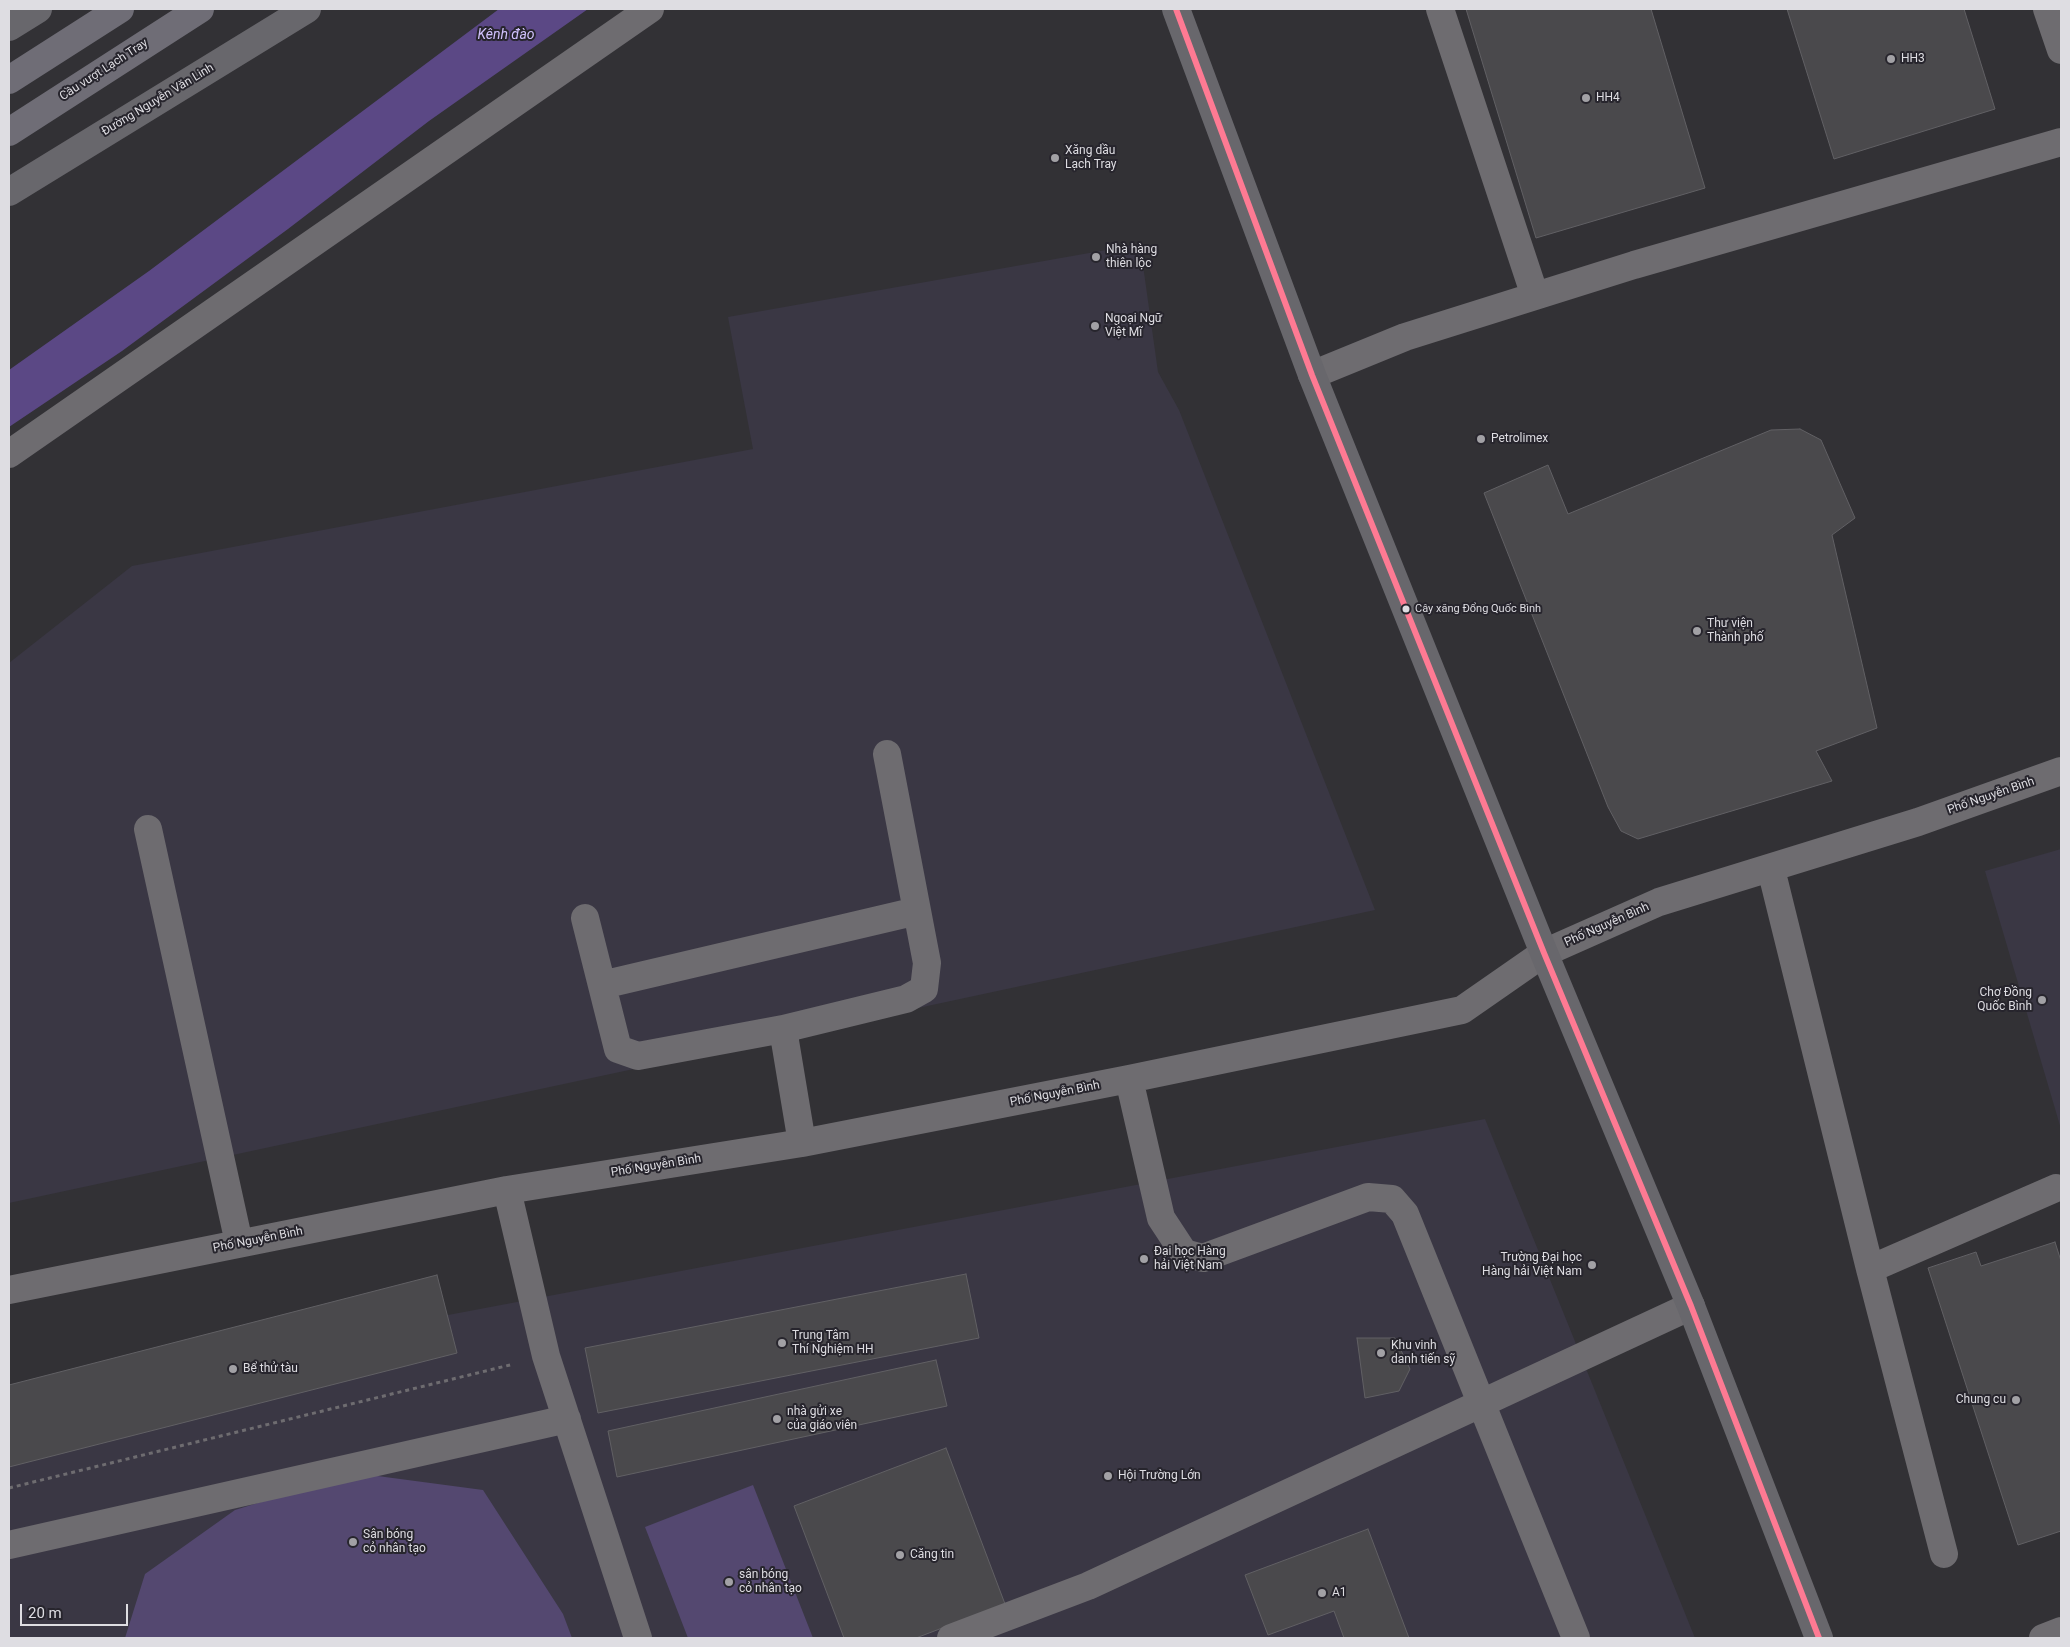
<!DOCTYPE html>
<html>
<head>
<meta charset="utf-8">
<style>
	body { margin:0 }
	#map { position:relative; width:2070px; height:1647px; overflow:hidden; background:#323135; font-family:Roboto,sans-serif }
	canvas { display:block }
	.frame { position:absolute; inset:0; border:10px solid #dedde2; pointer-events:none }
	.scale { position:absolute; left:20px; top:1604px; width:108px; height:22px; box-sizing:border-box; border:2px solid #dedde2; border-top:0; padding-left:6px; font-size:15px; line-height:18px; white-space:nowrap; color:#dedde2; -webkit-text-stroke:4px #27252d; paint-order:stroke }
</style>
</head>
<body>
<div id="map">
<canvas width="2070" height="1647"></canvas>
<div class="frame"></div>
<div class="scale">20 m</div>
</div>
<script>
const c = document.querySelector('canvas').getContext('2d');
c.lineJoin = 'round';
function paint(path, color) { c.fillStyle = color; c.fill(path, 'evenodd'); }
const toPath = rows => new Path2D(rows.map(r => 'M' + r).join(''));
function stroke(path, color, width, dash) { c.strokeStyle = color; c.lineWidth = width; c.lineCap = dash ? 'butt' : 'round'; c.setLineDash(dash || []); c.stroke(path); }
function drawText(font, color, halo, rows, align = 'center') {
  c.font = font + ' Roboto,sans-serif'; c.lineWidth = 4; c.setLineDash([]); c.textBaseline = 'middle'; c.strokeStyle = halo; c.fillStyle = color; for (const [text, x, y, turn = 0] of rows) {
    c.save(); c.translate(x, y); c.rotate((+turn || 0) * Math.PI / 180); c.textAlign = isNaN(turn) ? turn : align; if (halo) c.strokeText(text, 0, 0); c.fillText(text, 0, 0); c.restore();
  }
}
paint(toPath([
	[1140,244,1158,372,1179,410,1375,910,9,1203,9,663,132,566,753,449,728,317],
	[2061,849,2061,1129,1985,871],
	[1485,1119,1695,1638,9,1638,9,1398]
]), '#3a3744');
paint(toPath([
	[355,1473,483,1490,563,1614,572,1638,125,1638,145,1574,235,1510],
	[753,1485,813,1638,688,1638,645,1527]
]), '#544870');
paint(toPath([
	[499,9,588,9,429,121,288,229,122,351,9,427,9,370,149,271]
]), '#5b4885');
const building = toPath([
	[1466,9,1651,9,1705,188,1536,238,1466,9],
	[1787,9,1964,9,1995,109,1834,159,1787,9],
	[1800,429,1821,440,1855,518,1832,535,1877,728,1816,751,1832,781,1638,839,1621,831,1608,807,1484,493,1548,465,1568,514,1771,430,1800,429],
	[2055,1242,2061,1261,2061,1531,2018,1545,1928,1268,1976,1252,1981,1266,2055,1242],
	[966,1274,979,1338,598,1413,585,1348,966,1274],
	[437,1275,457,1353,9,1467,9,1385,437,1275],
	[1357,1338,1395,1338,1410,1369,1399,1391,1365,1398,1357,1338],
	[936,1360,947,1406,617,1477,608,1431,936,1360],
	[946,1448,1005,1604,916,1638,844,1638,794,1506,946,1448],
	[1368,1529,1409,1638,1344,1638,1334,1611,1268,1635,1245,1575,1368,1529]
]);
paint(building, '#4a494c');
stroke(building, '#616064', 1);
stroke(toPath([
	[9,1488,514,1364]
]), '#6e6c70', 3, [4, 4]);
stroke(toPath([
	[1440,9,1535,296],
	[2047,9,2061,50],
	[1312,375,1405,337,1634,265,2061,142],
	[9,454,650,9],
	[148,829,239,1243],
	[1771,869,1870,1269,1944,1554],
	[585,918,618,1049,638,1056,783,1029],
	[602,985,917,911],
	[1129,1079,1161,1218,1184,1253,1203,1258,1368,1197,1392,1199,1405,1214,1576,1638],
	[802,1143,783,1029,906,999,924,989,927,963,887,754],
	[507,1190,546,1356,638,1638],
	[1870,1269,2056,1188],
	[9,1290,507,1190,802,1143,1129,1079,1462,1010,1544,953,1659,902,1918,822,2061,771],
	[9,1545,567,1419],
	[951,1638,1088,1586,1691,1306],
	[2043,1638,2061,1631]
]), '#6e6c70', 28);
stroke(toPath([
	[1176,9,1312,375,1544,953,1691,1306,1819,1638],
	[9,27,38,9],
	[9,192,307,9]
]), '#68676c', 28);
stroke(toPath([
	[9,80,120,9],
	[9,132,200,9]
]), '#6f6d76', 28);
stroke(toPath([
	[1176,9,1312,375,1544,953,1691,1306,1819,1638]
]), '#fe7a93', 6);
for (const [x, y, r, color] of [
	[1891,59,5,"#a2a1a5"],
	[1586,98,5,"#a2a1a5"],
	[1055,158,5,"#a2a1a5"],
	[1096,257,5,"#a2a1a5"],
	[1095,326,5,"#a2a1a5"],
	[1481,439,5,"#a2a1a5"],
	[1406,609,4.5,"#dedde2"],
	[1697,631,5,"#a2a1a5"],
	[2042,1000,5,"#a2a1a5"],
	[1144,1259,5,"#a2a1a5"],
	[1592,1265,5,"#a2a1a5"],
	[782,1343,5,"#a2a1a5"],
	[1381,1353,5,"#a2a1a5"],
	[233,1369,5,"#a2a1a5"],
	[2016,1400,5,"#a2a1a5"],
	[777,1419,5,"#a2a1a5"],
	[1108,1476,5,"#a2a1a5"],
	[353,1542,5,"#a2a1a5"],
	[900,1555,5,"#a2a1a5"],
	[729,1582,5,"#a2a1a5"],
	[1322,1593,5,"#a2a1a5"]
]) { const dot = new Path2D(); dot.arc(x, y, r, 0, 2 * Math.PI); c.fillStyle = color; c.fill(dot); stroke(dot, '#27252d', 2); }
drawText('11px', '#dedde2', '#27252d', [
	["Cây xăng Đổng Quốc Bình",1415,609]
], 'left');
drawText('12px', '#dedde2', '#27252d', [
	["HH3",1901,59],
	["HH4",1596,98],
	["Xăng dầu",1065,151],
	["Lạch Tray",1065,165],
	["Nhà hàng",1106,250],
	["thiên lộc",1106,264],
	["Ngoại Ngữ",1105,319],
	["Việt Mĩ",1105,333],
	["Petrolimex",1491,439],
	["Thư viện",1707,624],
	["Thành phố",1707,638],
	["Chợ Đồng",2032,993,"right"],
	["Quốc Bình",2032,1007,"right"],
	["Đại học Hàng",1154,1252],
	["hải Việt Nam",1154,1266],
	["Trường Đại học",1582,1258,"right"],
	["Hàng hải Việt Nam",1582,1272,"right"],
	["Trung Tâm",792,1336],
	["Thí Nghiệm HH",792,1350],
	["Khu vinh",1391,1346],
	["danh tiến sỹ",1391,1360],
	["Bể thử tàu",243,1369],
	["Chung cu",2006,1400,"right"],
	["nhà gửi xe",787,1412],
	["của giáo viên",787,1426],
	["Hội Trường Lớn",1118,1476],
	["Sân bóng",363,1535],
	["cỏ nhân tạo",363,1549],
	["Căng tin",910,1555],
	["sân bóng",739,1575],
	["cỏ nhân tạo",739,1589],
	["A1",1332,1593]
], 'left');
drawText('12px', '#dedde2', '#27252d', [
	["Cầu vượt Lạch Tray",104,70,-33],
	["Đường Nguyễn Văn Linh",158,100,-31],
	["Phố Nguyễn Bình",1991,796,-19],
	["Phố Nguyễn Bình",1607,925,-24],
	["Phố Nguyễn Bình",1055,1094,-11],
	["Phố Nguyễn Bình",656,1166,-9],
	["Phố Nguyễn Bình",258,1240,-11]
]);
drawText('italic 14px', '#d1c2fd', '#27252d', [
	["Kênh đào",506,35]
]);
</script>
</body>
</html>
